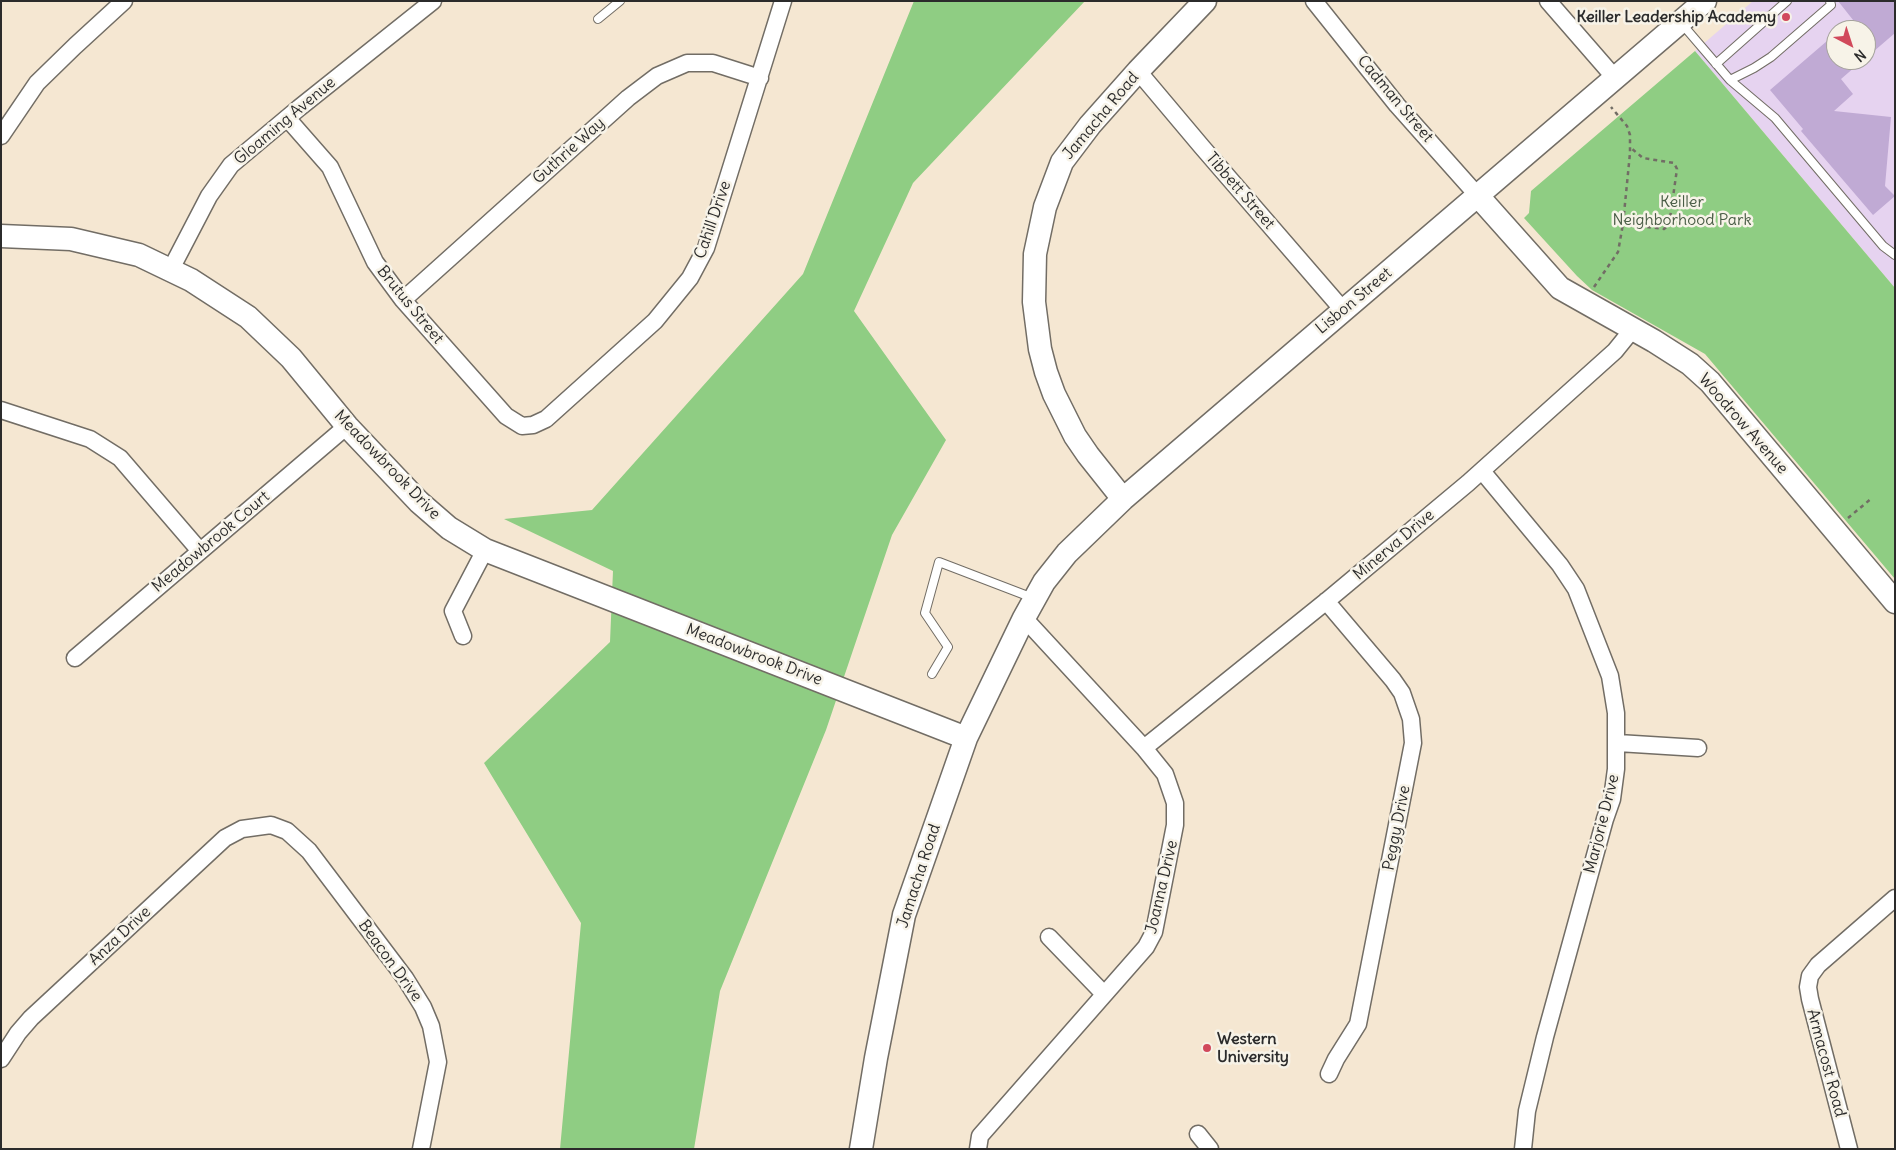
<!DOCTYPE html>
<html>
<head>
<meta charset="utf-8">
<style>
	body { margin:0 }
	#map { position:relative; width:1896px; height:1150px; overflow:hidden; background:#f5e7d2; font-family:Delius,sans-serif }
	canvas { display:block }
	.frame { position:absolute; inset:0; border:2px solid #2b2b2b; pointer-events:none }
	.north { position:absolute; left:1826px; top:20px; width:50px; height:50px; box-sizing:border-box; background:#f7f3e8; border:1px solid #a5a39c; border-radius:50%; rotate:140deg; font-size:14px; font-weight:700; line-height:20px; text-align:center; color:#2b2b2b }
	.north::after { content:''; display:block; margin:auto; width:18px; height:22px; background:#d1495b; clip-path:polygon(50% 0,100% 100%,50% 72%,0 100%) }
</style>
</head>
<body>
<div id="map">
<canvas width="1896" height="1150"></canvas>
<div class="frame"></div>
<div class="north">N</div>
</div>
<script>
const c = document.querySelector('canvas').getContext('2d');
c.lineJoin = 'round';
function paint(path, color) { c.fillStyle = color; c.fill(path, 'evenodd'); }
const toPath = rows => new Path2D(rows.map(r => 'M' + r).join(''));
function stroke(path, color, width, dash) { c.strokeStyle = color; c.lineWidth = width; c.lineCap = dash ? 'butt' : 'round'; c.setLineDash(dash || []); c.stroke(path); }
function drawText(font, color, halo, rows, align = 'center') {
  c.font = font + ' Delius,sans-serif'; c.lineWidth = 5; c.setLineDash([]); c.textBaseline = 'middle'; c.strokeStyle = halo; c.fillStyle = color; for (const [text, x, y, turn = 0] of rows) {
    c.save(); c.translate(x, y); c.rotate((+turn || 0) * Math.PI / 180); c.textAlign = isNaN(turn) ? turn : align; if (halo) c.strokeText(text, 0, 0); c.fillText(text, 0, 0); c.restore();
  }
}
paint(toPath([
	[1753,1,1895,1,1895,288,1695,51],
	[1836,30,1866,30,1866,60,1836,60]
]), '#e6d3f0');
paint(toPath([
	[914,1,1085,1,913,183,854,311,946,440,892,535,826,730,720,991,694,1149,560,1149,581,923,484,763,610,642,613,571,504,519,592,510,803,274],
	[1695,51,1895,288,1895,579,1705,354,1592,290,1577,276,1524,218,1529,213,1531,191]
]), '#8fcd83');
paint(toPath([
	[1838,1,1895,1,1895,33,1866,58,1866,30,1861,30],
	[1827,41,1836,49,1836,60,1863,60,1841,79,1853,94,1834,111,1891,117,1885,186,1895,196,1873,215,1801,131,1803,129,1770,90]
]), '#c0aad4');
const lane = toPath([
	[598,19,620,1],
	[1682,24,1730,80,1754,68,1771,57,1831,5,1830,1],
	[1716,64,1787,1],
	[1730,80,1775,118,1883,246,1895,255],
	[932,674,948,647,925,613,939,562,1033,598]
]);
const street = toPath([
	[1314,1,1397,105,1478,196],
	[1548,1,1615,78],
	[1138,71,1202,147,1343,310],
	[287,118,330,167,375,262,403,300,506,416,522,426,533,425,546,419,655,321,690,278,706,248,783,1],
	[1,136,37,83,75,46,124,1],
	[171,269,209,196,231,165,299,108,433,1],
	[403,300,628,98,657,76,687,63,713,63,760,78],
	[1,410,90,439,120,458,200,551],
	[1482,471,1560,565,1576,589,1610,676,1616,713,1616,769,1612,799,1605,819,1545,1037,1527,1111,1523,1149],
	[1326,601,1393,680,1402,693,1411,719,1413,743,1358,1024,1336,1059,1329,1074],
	[463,636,453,611,485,550],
	[75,658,347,426],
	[1618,743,1698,748],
	[1144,748,1329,599,1468,483,1615,351,1632,330],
	[1049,937,1104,994],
	[1,1059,18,1033,31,1018,225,838,242,829,271,825,287,831,309,851,405,978,423,1007,431,1026,438,1062,421,1149],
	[1198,1134,1210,1149],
	[978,1149,980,1136,1146,947,1154,932,1175,825,1175,803,1165,774,1144,748,1024,618],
	[1849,1149,1810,999,1808,987,1810,976,1818,965,1895,898]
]);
const secondary = toPath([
	[1478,196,1560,288,1654,341,1690,364,1710,382,1895,602],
	[1,236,71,239,139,255,191,280,248,317,291,358,347,426,419,502,449,528,485,550,966,738],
	[1123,499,1088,455,1075,436,1054,394,1046,372,1040,349,1034,302,1035,254,1045,207,1062,162,1090,125,1138,71,1205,1],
	[861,1149,876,1058,904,915,966,738,1024,618,1044,582,1067,553,1123,499,1705,1]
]);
stroke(lane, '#726d65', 10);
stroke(street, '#726d65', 19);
stroke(secondary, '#726d65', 25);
stroke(toPath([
	[1623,224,1664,229,1669,225,1677,169,1674,163,1643,158,1631,148],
	[1594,287,1618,252,1623,224,1630,153,1630,135,1627,126,1611,107],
	[1848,518,1872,498]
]), '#726d65', 2.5, [4, 4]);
stroke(lane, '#fff', 8);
stroke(street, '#fff', 16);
stroke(secondary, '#fff', 22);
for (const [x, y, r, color] of [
	[1786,17,5,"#d1495b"],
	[1207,1048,5,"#d1495b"]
]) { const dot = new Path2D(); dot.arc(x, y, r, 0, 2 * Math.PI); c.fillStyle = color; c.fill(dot); stroke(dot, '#f7f3e8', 2); }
drawText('bold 16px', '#2b2b2b', '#f7f3e8', [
	["Keiller Leadership Academy",1776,17],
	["Western",1217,1039,"left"],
	["University",1217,1057,"left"]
], 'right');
drawText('16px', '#2b2b2b', '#f7f3e8', [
	["Cadman Street",1395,99,50],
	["Jamacha Road",1101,116,-50],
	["Gloaming Avenue",285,121,-40],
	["Guthrie Way",569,151,-42],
	["Tibbett Street",1240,191,49],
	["Cahill Drive",713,220,-71],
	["Lisbon Street",1354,301,-40],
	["Brutus Street",410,305,51],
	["Woodrow Avenue",1743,424,49],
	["Meadowbrook Drive",387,465,46],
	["Meadowbrook Court",211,542,-40],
	["Minerva Drive",1394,545,-40],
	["Meadowbrook Drive",754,655,21],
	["Marjorie Drive",1602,824,-76],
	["Peggy Drive",1397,828,-79],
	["Jamacha Road",919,876,-72],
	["Joanna Drive",1162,887,-77],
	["Anza Drive",120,936,-43],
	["Beacon Drive",390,961,54],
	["Armacost Road",1826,1063,75]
]);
drawText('16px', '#495c45', '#f7f3e8', [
	["Keiller",1682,202],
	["Neighborhood Park",1682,220]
]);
</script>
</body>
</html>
